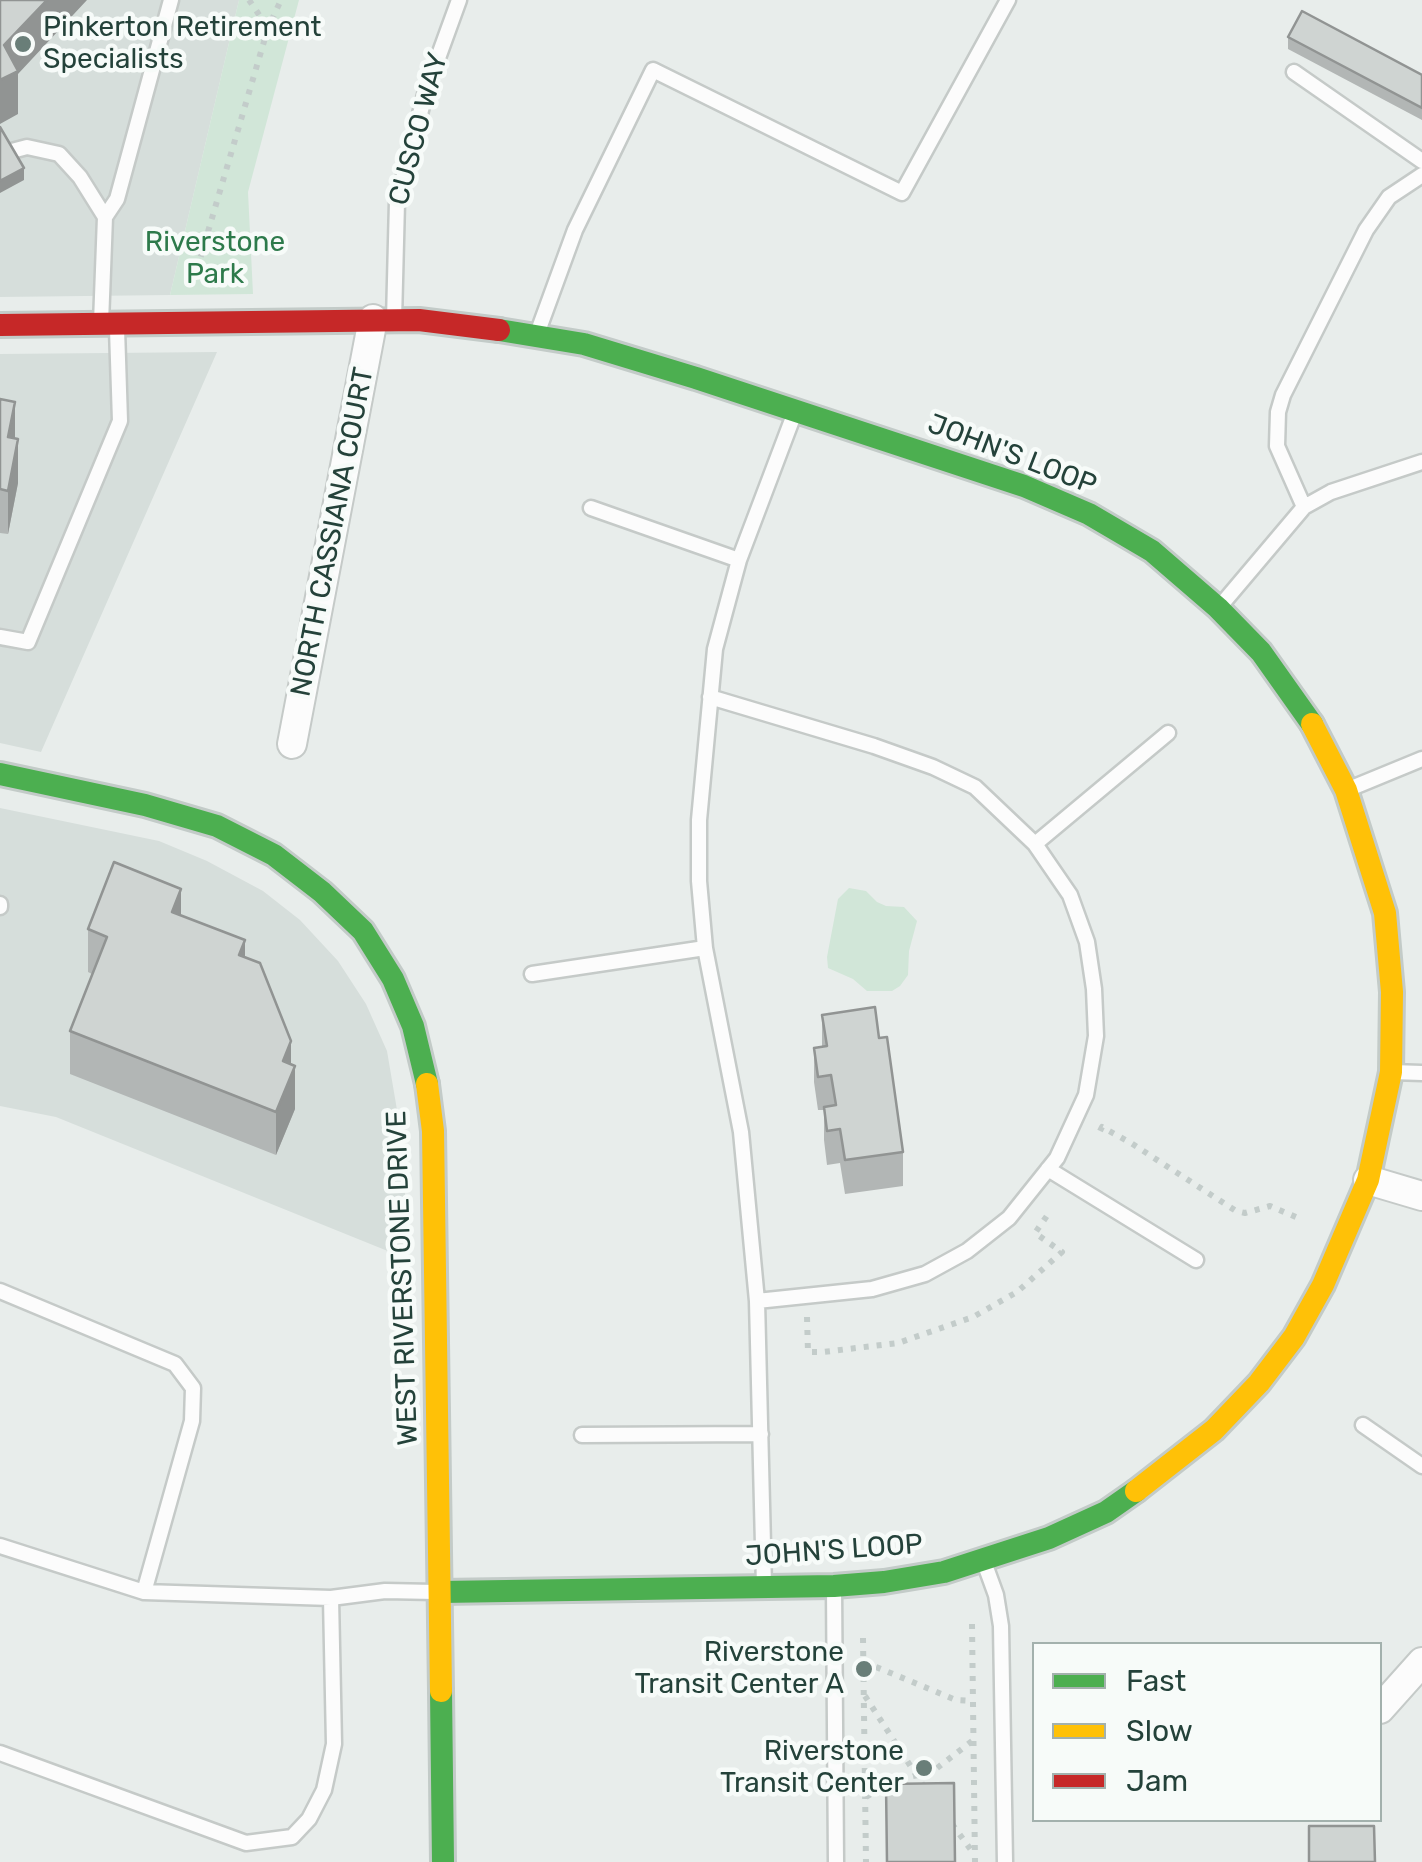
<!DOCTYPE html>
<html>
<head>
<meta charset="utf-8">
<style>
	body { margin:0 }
	#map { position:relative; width:1422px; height:1862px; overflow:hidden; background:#e8edeb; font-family:Rubik,sans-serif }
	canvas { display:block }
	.legend { position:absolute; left:1032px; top:1642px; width:350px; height:180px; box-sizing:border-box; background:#f7fbf9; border:2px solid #a3b1ad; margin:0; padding:12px 18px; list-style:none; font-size:30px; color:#24423a }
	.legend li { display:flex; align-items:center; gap:20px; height:50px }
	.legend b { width:50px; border:2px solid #a3b1ad }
</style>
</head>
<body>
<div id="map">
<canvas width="1422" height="1862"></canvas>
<ul class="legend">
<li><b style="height:12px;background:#4caf50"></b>Fast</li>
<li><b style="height:12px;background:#ffc107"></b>Slow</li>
<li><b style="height:12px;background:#c62828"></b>Jam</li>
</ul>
</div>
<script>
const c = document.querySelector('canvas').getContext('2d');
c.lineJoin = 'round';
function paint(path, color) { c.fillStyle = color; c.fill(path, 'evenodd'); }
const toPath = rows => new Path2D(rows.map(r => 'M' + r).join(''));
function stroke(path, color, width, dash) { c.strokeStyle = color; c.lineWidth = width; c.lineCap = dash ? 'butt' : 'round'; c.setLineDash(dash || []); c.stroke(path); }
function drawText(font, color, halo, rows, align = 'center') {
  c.font = font + ' Rubik,sans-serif'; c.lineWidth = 9; c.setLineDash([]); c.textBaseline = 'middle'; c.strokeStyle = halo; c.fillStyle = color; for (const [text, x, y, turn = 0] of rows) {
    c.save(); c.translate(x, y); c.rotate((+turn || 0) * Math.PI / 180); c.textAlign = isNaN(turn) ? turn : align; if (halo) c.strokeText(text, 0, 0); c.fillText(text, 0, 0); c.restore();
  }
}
paint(toPath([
	[0,0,239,0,170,295,0,297],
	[217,352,41,752,0,743,0,354],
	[0,808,159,841,207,861,263,891,300,920,338,961,366,1004,387,1051,405,1157,405,1258,56,1117,0,1106]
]), '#d6dedb');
paint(toPath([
	[239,0,299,0,248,192,253,294,170,295],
	[849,888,866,891,877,902,886,906,904,907,917,921,909,951,908,975,900,986,892,991,867,991,853,979,828,968,827,957,838,899]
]), '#d1e6d8');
const lane = toPath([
	[1294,72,1422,161],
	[8,152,27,147,59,154,80,177,105,217,101,323],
	[105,217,117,199,171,0],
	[394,320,397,202,426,91,459,0],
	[537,334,575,230,653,70,902,193,1008,0],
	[1304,507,1277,446,1278,412,1283,395,1366,230,1389,197,1422,175],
	[591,508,739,560],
	[1222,604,1304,507,1331,492,1422,462],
	[0,637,28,642,120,421,117,329],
	[710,697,874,746,933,767,975,787,1035,844,1070,895,1087,942,1094,989,1096,1036,1086,1095,1057,1158,1009,1218,967,1251,925,1274,872,1289,757,1301],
	[1349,789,1422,759],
	[1035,844,1168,733],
	[0,904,0,907],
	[532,974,705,948],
	[1392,1072,1422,1073],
	[1048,1169,1196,1260],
	[0,1291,175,1364,193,1388,192,1421,144,1592],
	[1363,1425,1422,1466],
	[582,1435,761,1434],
	[0,1546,144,1592,331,1598,385,1591,435,1592],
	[984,1562,996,1595,1001,1626,1005,1862],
	[764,1586,757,1301,741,1132,705,948,699,881,699,820,715,649,739,560,795,412],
	[834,1588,836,1862],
	[0,1753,246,1843,292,1837,309,1819,324,1790,334,1744,331,1598]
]);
const street = toPath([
	[292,744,373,319],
	[1368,1180,1422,1196],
	[1380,1709,1422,1662]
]);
const fast = toPath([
	[499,330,584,344,696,378,1024,486,1089,514,1152,551,1218,608,1261,652,1312,724],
	[0,774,145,805,217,826,274,855,322,892,363,931,393,979,413,1026,427,1084],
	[441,1592,834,1586,884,1582,944,1572,1049,1538,1106,1512,1136,1491],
	[441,1691,443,1862]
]);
const slow = toPath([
	[427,1084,433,1131,441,1691],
	[1136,1491,1214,1430,1259,1383,1294,1337,1323,1285,1368,1180,1391,1072,1392,992,1385,913,1346,790,1312,724]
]);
const jam = toPath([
	[0,325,419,320,499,330]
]);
stroke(lane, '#c5cac8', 19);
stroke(street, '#c5cac8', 32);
stroke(fast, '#c3cbc8', 28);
stroke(slow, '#c3cbc8', 28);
stroke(jam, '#c3cbc8', 28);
stroke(toPath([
	[249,0,268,28],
	[197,269,268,28,281,0],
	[1100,1131,1102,1127,1131,1143,1236,1211,1245,1213,1270,1206,1298,1218],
	[807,1317,808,1352,823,1352,898,1343,973,1317,1017,1292,1062,1252,1035,1233,1051,1210],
	[972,1624,975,1862],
	[863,1638,866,1862],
	[864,1662,956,1700,973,1701],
	[865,1696,926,1790],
	[866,1797,895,1780,932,1772,972,1741],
	[952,1824,974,1854]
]), '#c3ccca', 6, [5, 8]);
stroke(lane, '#fcfcfc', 14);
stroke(street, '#fcfcfc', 28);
stroke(fast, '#4caf50', 22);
stroke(slow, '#ffc107', 22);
stroke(jam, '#c62828', 22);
paint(toPath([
	[1288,37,1422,75,1422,120,1288,49],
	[0,399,15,438,18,483,8,534,0,533],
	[181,916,245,957,291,1064,295,1109,276,1155,70,1074,70,1031,92,974,88,972,88,929],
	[822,1015,879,1038,903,1152,903,1186,845,1194,840,1163,827,1165,824,1140,824,1110,818,1110,814,1082,814,1048,822,1047]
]), '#b2b6b5');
paint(toPath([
	[47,0,87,0,18,74,18,114,0,124,0,80,4,45],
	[24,168,24,180,0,193,0,181],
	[15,402,15,445,8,437],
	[18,439,18,483,8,534,8,491],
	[181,889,181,932,172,912],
	[245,940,245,984,239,955],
	[291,1041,291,1075,295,1066,295,1109,276,1155,276,1112,283,1061]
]), '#919493');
const building = toPath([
	[0,0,47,0,4,45,18,71,0,80,0,0],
	[1302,11,1422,75,1422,108,1288,37,1302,11],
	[0,127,24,168,0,181,0,127],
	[0,399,15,402,8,437,18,439,8,491,0,489,0,399],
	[114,862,181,889,172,912,245,940,239,955,260,963,291,1041,283,1061,295,1066,276,1112,70,1031,107,937,88,929,114,862],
	[875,1007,879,1038,887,1037,903,1152,845,1160,840,1129,827,1131,824,1107,836,1105,831,1075,818,1077,814,1048,827,1046,822,1015,875,1007],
	[954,1783,955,1862,887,1862,886,1784,954,1783],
	[1309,1826,1374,1826,1375,1862,1309,1862,1309,1826]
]);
paint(building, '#cfd4d2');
stroke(building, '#919493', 2.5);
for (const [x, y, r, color] of [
	[23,44,10,"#697e78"],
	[864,1669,10,"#697e78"],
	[924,1768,10,"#697e78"]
]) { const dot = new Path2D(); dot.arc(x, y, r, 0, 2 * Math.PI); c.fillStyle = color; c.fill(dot); stroke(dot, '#f7fbf9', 4); }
drawText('28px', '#24423a', '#f7fbf9', [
	["Pinkerton Retirement",43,28,"left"],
	["Specialists",43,60,"left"],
	["Riverstone",844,1653],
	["Transit Center A",844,1685],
	["Riverstone",904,1752],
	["Transit Center",904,1784]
], 'right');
drawText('28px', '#24423a', '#f7fbf9', [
	["CUSCO WAY",419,129,-75],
	["JOHN'S LOOP",1012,455,21],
	["NORTH CASSIANA COURT",333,532,-79],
	["WEST RIVERSTONE DRIVE",403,1278,-92],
	["JOHN'S LOOP",834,1551,-4]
]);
drawText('28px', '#2d7a4b', '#f7fbf9', [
	["Riverstone",215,243],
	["Park",215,275]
]);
</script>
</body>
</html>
